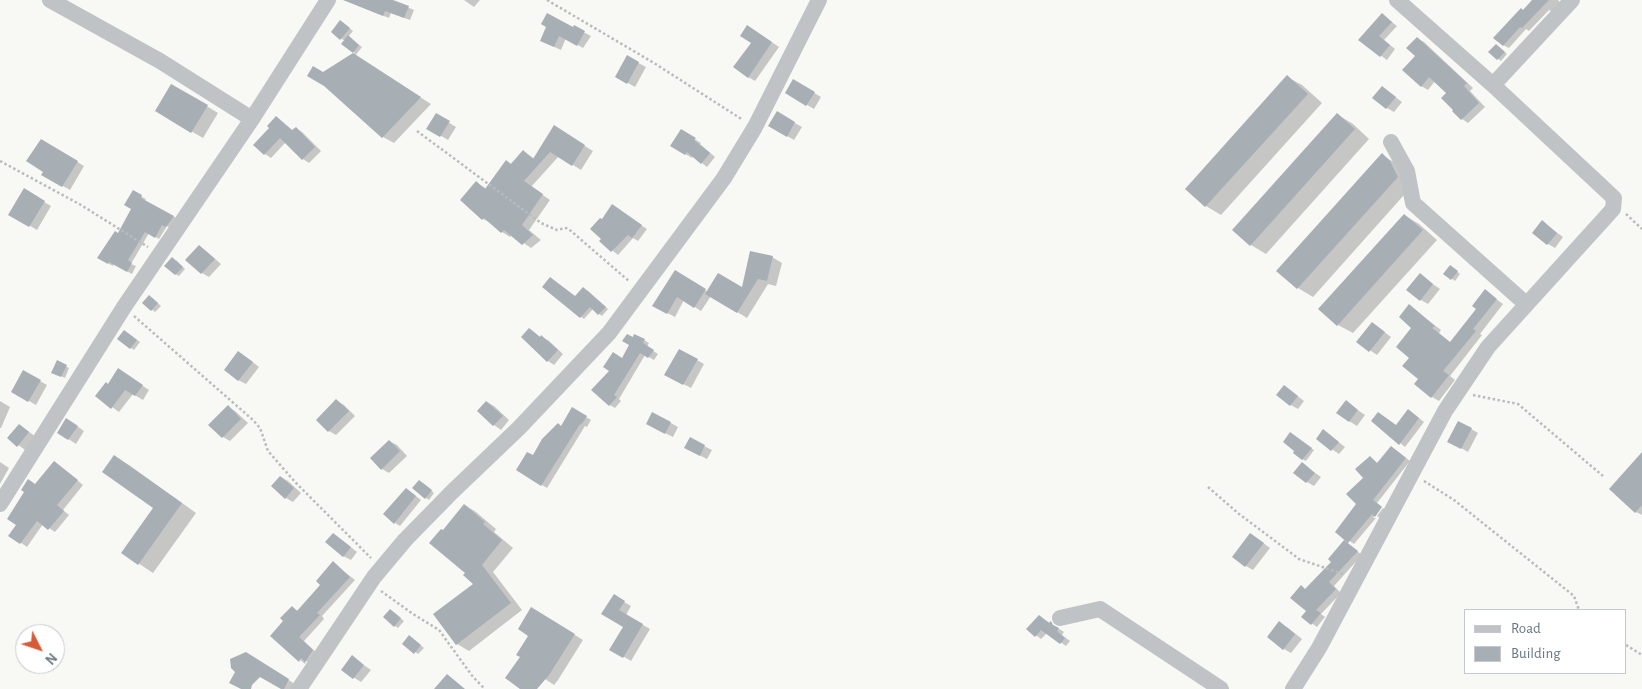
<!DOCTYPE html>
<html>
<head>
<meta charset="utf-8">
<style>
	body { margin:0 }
	#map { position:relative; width:1642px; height:689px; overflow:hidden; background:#f8f8f5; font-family:"Alegreya Sans",sans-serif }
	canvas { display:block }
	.legend { position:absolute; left:1464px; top:609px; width:162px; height:65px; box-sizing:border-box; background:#fff; border:1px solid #c3c9ce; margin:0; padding:6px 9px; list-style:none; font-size:15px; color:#697884 }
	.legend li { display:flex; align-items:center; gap:10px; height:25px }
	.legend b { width:25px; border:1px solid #c3c9ce }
	.north { position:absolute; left:15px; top:624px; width:50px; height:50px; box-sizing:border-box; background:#fff; border:1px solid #c3c9ce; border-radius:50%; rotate:131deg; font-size:14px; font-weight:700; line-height:20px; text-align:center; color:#697884 }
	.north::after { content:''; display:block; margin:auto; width:18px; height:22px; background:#d65b37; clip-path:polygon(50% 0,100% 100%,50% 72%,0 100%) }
</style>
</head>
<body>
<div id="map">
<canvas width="1642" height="689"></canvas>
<ul class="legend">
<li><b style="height:6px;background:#bfc3c6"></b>Road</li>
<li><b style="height:14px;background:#a7aeb4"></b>Building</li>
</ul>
<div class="north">N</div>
</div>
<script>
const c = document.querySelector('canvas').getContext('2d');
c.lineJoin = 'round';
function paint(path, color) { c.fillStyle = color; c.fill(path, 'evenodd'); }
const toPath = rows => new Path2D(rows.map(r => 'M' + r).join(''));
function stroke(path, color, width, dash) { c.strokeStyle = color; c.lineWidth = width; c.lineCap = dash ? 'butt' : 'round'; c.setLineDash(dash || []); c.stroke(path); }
paint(toPath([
	[364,0,391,0,414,10,410,20,391,13,389,18,362,7],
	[464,0,480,0,474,7],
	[1535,0,1558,0,1560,2,1552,12,1549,10,1529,31,1526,29,1509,48,1503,45,1524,11],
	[1383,15,1397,26,1384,40,1395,49,1387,60,1360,40],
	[344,24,353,31,348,37,362,47,355,56,431,104,394,143,383,137,323,74,355,53,343,43,345,41,332,32],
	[548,26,573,29,574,27,591,36,583,48,566,38,561,50,548,44],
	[755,31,779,47,755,81,748,77],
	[1417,38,1424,42,1473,88,1470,91,1485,107,1468,123,1462,119,1448,92,1435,81,1428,90,1421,86,1416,56],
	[1499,47,1507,54,1501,61,1498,59],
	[627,57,646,67,635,87,616,76],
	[1287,77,1302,85,1322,103,1221,215,1206,206,1186,189],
	[794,81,821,97,814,109,787,93],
	[172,85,218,113,203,138,156,111],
	[1382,87,1402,102,1394,112,1387,108],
	[777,113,802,127,794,140,770,126],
	[436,115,456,127,448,140,428,128],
	[1338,115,1353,124,1369,139,1266,254,1251,245,1234,230],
	[276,118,293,131,296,128,302,132,321,151,309,163,303,159,286,142,271,158,265,154,255,145,271,128],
	[554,127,593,151,581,170,559,156,531,187,550,200,529,230,541,240,531,248,512,235,510,237,502,232,491,223,483,219,477,183,487,189,523,151,535,159],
	[681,131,701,143,700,144,715,157,707,167,693,156,692,158,672,146],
	[41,140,84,166,70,190,43,175,44,172],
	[1382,155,1397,164,1412,186,1313,297,1298,288,1278,271],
	[24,190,51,206,37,230,10,214],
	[133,192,146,199,144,201,178,219,171,229,167,226,159,239,149,233,131,264,136,266,132,274,114,264,113,266,99,258,118,235,133,208],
	[1404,215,1419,224,1437,240,1353,333,1338,325],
	[633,220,647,229,638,241,633,238,618,255,601,241],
	[1542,222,1563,237,1555,248,1548,244],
	[199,246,206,251,221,264,209,277,202,273],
	[772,257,782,263,776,286,768,284,747,318,711,296,701,311,684,300,675,317,654,306,675,272,708,292,743,289],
	[176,260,185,269,179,276,175,274],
	[1453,268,1460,274,1455,281,1445,273],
	[1420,275,1440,289,1428,304,1421,300],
	[544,287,575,298,587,290,608,309,602,316,593,309,584,319],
	[1485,291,1503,304,1480,334,1482,335,1450,376,1455,380,1439,401,1432,397,1419,379,1410,358,1413,327,1409,306,1441,330,1439,333,1451,343,1478,309],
	[152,298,161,306,155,312,143,303],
	[1379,328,1391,337,1377,355,1358,342],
	[530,329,541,338,548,340,563,354,554,365,548,361],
	[128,333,140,342,134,350,131,348],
	[644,340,649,343,647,347,658,354,654,360,645,355,619,399,621,401,615,408,610,405,623,359],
	[679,350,704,364,691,388,666,375],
	[246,357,259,367,246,384,238,380],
	[58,362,69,368,65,378,53,372],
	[24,372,47,385,36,405,13,392],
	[125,374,149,390,143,400,133,394,119,412,97,396,109,385],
	[1291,391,1304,401,1298,409,1291,405],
	[0,401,10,407,1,428,0,428],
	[337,401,344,405,355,416,336,435,329,431,318,420],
	[487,402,494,406,509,420,501,430,494,425,478,411],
	[1346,402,1365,415,1357,426,1349,421],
	[228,407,235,411,248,423,230,441,223,437],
	[573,409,591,420,587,427,585,426,547,488,517,470,534,457,562,427],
	[1414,414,1424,422,1405,447,1373,421,1397,426],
	[1459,422,1478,433,1468,452,1449,441],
	[671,423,678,427,673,437,655,428],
	[74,424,84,431,76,444,58,432],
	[20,425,36,437,25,450,9,438],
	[1324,431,1345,447,1339,454,1317,439],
	[1294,436,1314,450,1306,461,1302,459],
	[690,439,712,450,707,459,693,452],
	[389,441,397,445,407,456,389,473,382,469],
	[1396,450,1410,461,1377,503,1381,506,1373,518,1376,518,1354,544,1338,533,1358,504,1370,457,1378,464],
	[1642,454,1642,515,1636,512],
	[114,456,129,465,196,513,153,573,123,553,155,508],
	[0,462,9,468,0,484],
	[55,462,83,485,63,510,69,515,55,532,43,524,27,547,10,535],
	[1302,464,1321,477,1314,486,1307,482],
	[281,477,288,481,301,493,293,502,286,498],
	[423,483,434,493,429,500,426,498],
	[412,493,421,500,400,526,395,523],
	[465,505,476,512,496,529,494,532,513,548,493,572,522,610,469,651,457,644,475,584,467,573],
	[1383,508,1386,510,1380,518,1377,516],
	[334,534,357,552,351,560,343,556],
	[1251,534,1270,548,1253,570,1246,566],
	[1349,545,1362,555,1334,586,1341,593,1321,614,1325,617,1317,627,1303,617,1308,611,1306,590],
	[333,563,355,580,322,616,324,619,304,641,318,654,311,664,306,661,305,664,272,636,285,621,292,607,298,611,322,585],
	[614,596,631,606,626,615,650,629,631,661,611,649,625,627],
	[532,609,583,640,558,680,554,685,545,679,530,635],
	[393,612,404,621,398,628,395,626],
	[1039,616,1064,632,1062,635,1070,641,1066,646,1047,633,1041,639,1028,629],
	[1287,627,1302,639,1291,653,1284,649],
	[413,639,424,648,418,654,404,643],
	[352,657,371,670,361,682,342,670],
	[256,659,298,686,296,689,283,689]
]), '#0003');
paint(toPath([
	[343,0,393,0,409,6,404,18,385,11,383,16],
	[1532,0,1549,0,1522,28,1520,27,1503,46,1493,38,1521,8,1523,10],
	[547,13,573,27,574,25,585,31,577,46,559,36,554,47,540,41,546,27,541,24],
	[1382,13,1392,22,1379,36,1390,45,1380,57,1358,40],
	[340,20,350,28,340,40,331,32],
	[747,25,772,42,748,78,733,67,751,43,740,36],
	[348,35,359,45,353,53,341,44],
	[1417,37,1467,83,1464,86,1479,103,1461,120,1452,111,1453,110,1441,98,1446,93,1429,77,1421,87,1402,70,1415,56,1406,48],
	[1496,44,1505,52,1497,60,1488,52],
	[353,53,421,97,382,138,324,86,307,76,313,66,323,72],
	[627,55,639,62,627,84,615,77],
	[1287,75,1308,94,1205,207,1185,189],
	[793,79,815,92,806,106,785,93],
	[171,84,208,105,191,133,155,111],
	[1382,86,1396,97,1386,109,1372,98],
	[777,111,795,122,787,137,768,126],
	[436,113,450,121,440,137,426,129],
	[1337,113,1355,129,1250,246,1232,230],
	[276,116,292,130,296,127,315,147,302,160,280,138,264,155,253,145,269,128,267,126],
	[554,125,585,145,572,166,550,152,524,181,543,194,522,225,533,235,522,245,504,230,501,233,484,218,482,220,460,200,476,181,485,189,506,160,511,164,523,150,533,159],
	[681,129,696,138,694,140,710,153,701,164,687,152,685,155,670,146],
	[41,139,78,161,62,187,41,175,43,172,26,161],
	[1382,153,1390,161,1398,177,1297,289,1276,271],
	[24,188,45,201,29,227,8,215],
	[133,190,142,195,141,198,174,216,166,227,162,225,155,238,145,232,128,260,132,263,127,272,109,262,108,264,97,258,115,231,118,233,131,209,124,205],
	[612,204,642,225,632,238,628,235,611,252,599,241,601,239,590,229,600,218,602,219],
	[1404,214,1423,230,1337,326,1318,309],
	[1542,220,1557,233,1547,245,1532,233],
	[199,245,215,259,201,274,185,260],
	[750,251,773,256,767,281,758,279,737,313,705,294,718,273,742,287],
	[172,257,183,267,175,275,164,266],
	[1450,265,1458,271,1451,280,1443,274],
	[675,270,706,289,694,308,677,297,667,314,652,306],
	[1420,273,1433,284,1420,301,1406,290],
	[550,277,575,296,583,287,606,307,598,315,590,307,580,318,542,287],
	[1485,289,1497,299,1473,329,1476,331,1443,371,1449,375,1431,398,1414,384,1418,379,1402,366,1409,358,1396,347,1411,328,1399,317,1409,304,1435,326,1432,328,1450,342,1476,309,1472,306],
	[149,295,158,303,151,311,142,303],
	[1372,322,1385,332,1369,352,1356,342],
	[529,328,540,337,541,335,558,350,547,362,521,337],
	[124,330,137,340,130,349,117,339],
	[627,334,633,337,634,334,645,339,643,343,654,350,648,358,640,353,614,395,617,397,609,406,591,390,609,371,603,367,613,352,622,358,629,345,622,341],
	[679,349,698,359,683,385,664,375],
	[238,351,253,362,238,381,224,370],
	[57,360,67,365,61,377,51,373],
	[118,368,143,385,135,396,125,390,111,409,95,396,106,382,108,384],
	[23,370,41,380,28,402,11,392],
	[1284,385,1298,396,1290,406,1276,395],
	[336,399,349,411,328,432,316,420],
	[1346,400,1358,410,1349,422,1336,413],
	[486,401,503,416,493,426,477,411],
	[228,405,241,419,222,438,208,425],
	[572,407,587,416,581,425,580,424,541,486,516,470,527,452,533,455,542,439,558,423,561,426],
	[1408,409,1419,418,1399,445,1371,421,1378,412,1396,425],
	[652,412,671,422,665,434,646,424],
	[66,418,78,426,68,440,57,433],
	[1458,421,1472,428,1461,449,1447,442],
	[19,424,29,432,17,447,7,438],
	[1323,429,1339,442,1331,451,1316,439],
	[1290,432,1312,448,1302,460,1293,453,1294,451,1283,442],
	[690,437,705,445,700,456,684,448],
	[389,440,400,451,381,470,370,458],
	[1391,446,1406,458,1373,500,1382,507,1375,517,1372,514,1348,543,1335,532,1356,504,1346,494,1363,478,1355,469,1370,456,1377,463],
	[1642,452,1642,505,1635,513,1609,489],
	[114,455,182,503,138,565,121,553,153,508,102,472],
	[54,461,78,480,57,505,64,511,48,530,37,521,20,544,8,536,16,525,7,519,24,492,21,490,28,479,35,484],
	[1302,462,1315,473,1306,483,1293,473],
	[280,476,294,488,285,499,271,486],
	[419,480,432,490,425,499,412,488],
	[406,488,416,496,394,524,383,514],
	[464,504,485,522,483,524,502,540,482,565,511,603,456,645,433,614,473,584,463,575,465,573,429,543,441,529,443,530],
	[333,533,351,547,343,557,325,542],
	[1250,533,1264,543,1245,567,1232,557],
	[1344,540,1358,551,1329,582,1336,589,1316,610,1321,613,1311,625,1301,617,1306,611,1290,598,1301,585,1305,589,1331,562,1328,559],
	[333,561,350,577,317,613,320,615,299,637,313,650,305,662,301,658,299,662,270,636,283,621,280,618,292,606,297,611,320,585,316,581],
	[614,594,625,601,619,610,643,624,623,658,609,650,623,627,601,614],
	[531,607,575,634,549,675,537,689,520,689,505,678,520,657,516,655,528,636,518,629],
	[390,609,401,618,394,627,383,617],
	[1039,615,1049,623,1051,621,1053,625,1059,628,1057,631,1065,638,1060,644,1041,630,1035,637,1026,629],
	[1279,621,1295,634,1283,650,1267,637],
	[409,635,421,645,414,654,402,644],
	[246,652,289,679,284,689,281,689,260,677,252,685,251,689,241,689,229,683,235,672,231,668,230,659],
	[352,655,364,665,353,679,341,670],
	[447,674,465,689,434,689]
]), '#a7aeb4');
stroke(toPath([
	[547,0,654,63,743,120],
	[417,131,541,223,557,230,566,228,571,231,630,282],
	[0,161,81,205,148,247],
	[1626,214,1642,229],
	[134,316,253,420,260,428,268,451,295,482,371,558],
	[1473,395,1518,404,1603,476],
	[1424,481,1454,500,1574,596,1579,610],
	[1208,487,1239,514,1299,559,1343,574],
	[381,591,413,614,439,630,473,677,485,689],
	[1626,645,1642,655]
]), '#b9bcbe', 2.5, [2.5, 2.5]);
stroke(toPath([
	[50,0,160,61,252,119],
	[1493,85,1572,0],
	[1391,142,1407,171,1413,203,1526,304],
	[0,504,124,307,252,119,328,0],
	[1060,618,1100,609,1221,689],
	[299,689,374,577,405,540,452,492,519,428,609,333,724,178,755,127,819,0],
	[1293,689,1319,648,1445,411,1488,347,1613,209,1614,198,1493,85,1397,0]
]), '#bfc3c6', 16);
</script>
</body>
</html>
